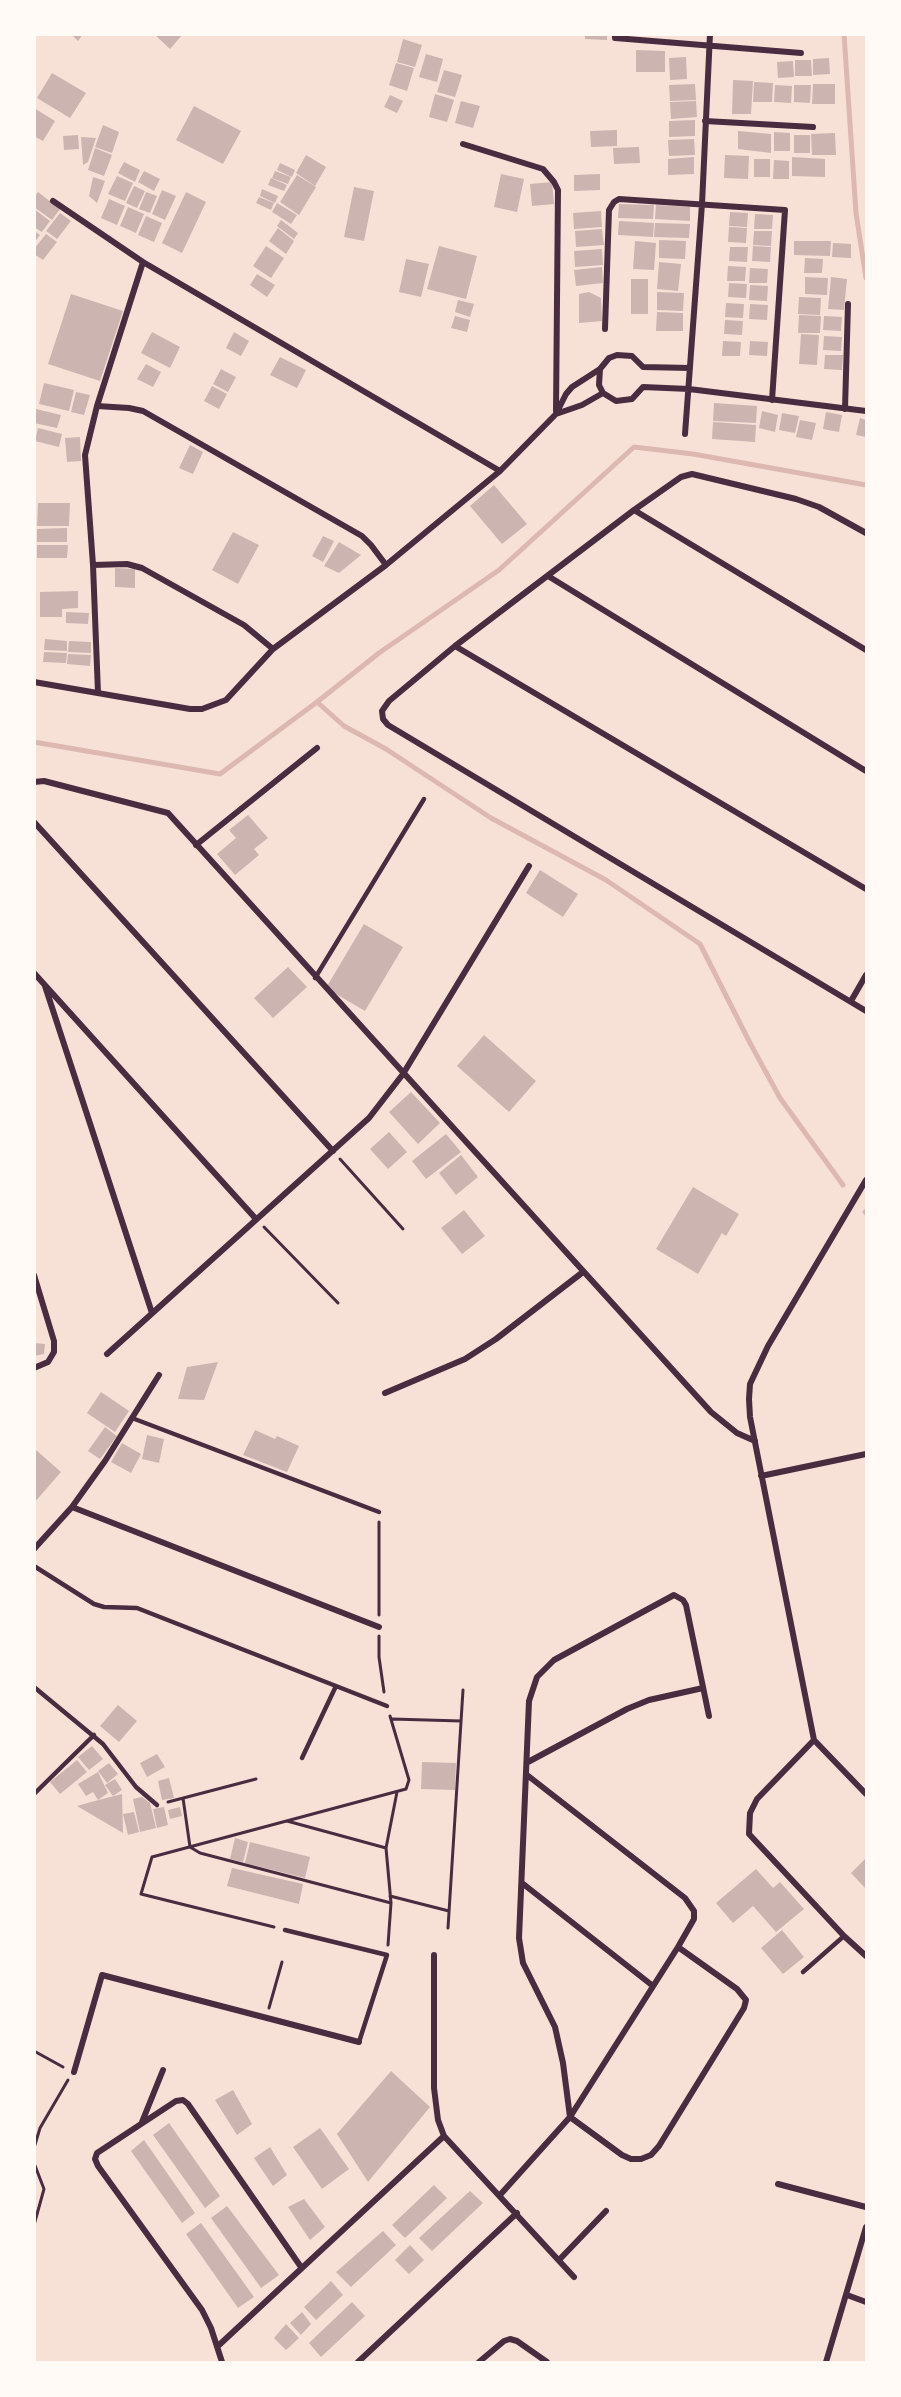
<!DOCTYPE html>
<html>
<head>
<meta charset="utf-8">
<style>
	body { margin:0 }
	#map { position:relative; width:901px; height:2397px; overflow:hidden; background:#f7e1d7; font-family:"Asap Condensed",sans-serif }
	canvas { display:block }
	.frame { position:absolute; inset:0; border:36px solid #fffaf5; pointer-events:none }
</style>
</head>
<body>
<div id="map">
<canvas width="901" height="2397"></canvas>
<div class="frame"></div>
</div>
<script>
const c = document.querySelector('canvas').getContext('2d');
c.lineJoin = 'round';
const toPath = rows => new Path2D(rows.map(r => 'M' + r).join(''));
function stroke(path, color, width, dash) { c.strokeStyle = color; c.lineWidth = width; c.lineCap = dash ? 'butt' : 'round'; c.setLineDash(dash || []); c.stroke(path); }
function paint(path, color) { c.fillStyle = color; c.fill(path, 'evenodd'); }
stroke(toPath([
	[844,34,856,213,866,278],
	[317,702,344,726,386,749,491,818,606,880,700,944,750,1043,780,1098,843,1185],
	[34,742,220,774,317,702,379,653,499,570,634,447,693,454,866,485],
	[865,1212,866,1213]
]), '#dcb8b0', 5);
paint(toPath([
	[71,34,83,34,78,41],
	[154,34,183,34,170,49],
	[585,34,607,34,607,40,585,39],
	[403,39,422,45,415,67,397,62],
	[636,50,665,51,665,72,636,72],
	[426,54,443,59,437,82,419,77],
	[686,57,687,79,670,80,669,58],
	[829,58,830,74,813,75,813,59],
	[795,60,811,60,812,76,795,76],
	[793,61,794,77,778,78,777,62],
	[396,63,414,68,407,91,389,85],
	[444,70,462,75,455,97,437,92],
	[52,73,86,93,70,118,37,98],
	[733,80,753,81,751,114,732,114],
	[754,82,773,83,772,102,753,102],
	[695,84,696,100,670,101,669,85],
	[813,84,835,84,835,104,812,104],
	[775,85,792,86,791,103,774,102],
	[794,85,811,85,810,103,794,102],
	[435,94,454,100,447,122,429,117],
	[390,95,403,101,397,113,384,107],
	[461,101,480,106,473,128,455,123],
	[696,101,697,117,671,119,670,102],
	[194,106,241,131,223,164,176,140],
	[34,108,55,121,43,141,34,136],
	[695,120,695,136,669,137,669,121],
	[103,125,119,132,112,153,95,147],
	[617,130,617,146,591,147,590,131],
	[738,131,771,134,771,153,738,149],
	[774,132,790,133,790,151,774,151],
	[835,133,836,155,812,155,811,134],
	[78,135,79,149,64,150,63,136],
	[794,135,810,135,810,153,794,153],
	[81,137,96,138,88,162,83,165],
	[694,139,695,155,669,156,668,140],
	[639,147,640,163,614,164,613,148],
	[95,148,112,155,104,176,88,170],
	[306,155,326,167,315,186,296,173],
	[725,155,749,156,748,179,724,178],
	[694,157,694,174,668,175,668,159],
	[792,157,825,159,825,177,792,176],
	[754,159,770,159,770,177,754,177],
	[774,160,789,161,789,179,773,179],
	[124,162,140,170,135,182,118,173],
	[280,163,295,170,292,177,277,170],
	[144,171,160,179,154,191,138,182],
	[275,171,291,177,288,184,272,178],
	[501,174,524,179,517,212,494,207],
	[600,174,600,190,574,191,574,175],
	[297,175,316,187,299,215,280,202],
	[117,176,133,183,125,201,108,194],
	[93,177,105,181,97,203,89,196],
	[271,178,287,185,284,191,268,185],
	[552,182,554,204,532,206,530,184],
	[134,186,145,191,137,208,126,203],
	[354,187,374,191,364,241,344,237],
	[262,189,278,196,275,203,260,196],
	[162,190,176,196,165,220,152,214],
	[38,192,60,209,52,220,34,207,34,197],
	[146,192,157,196,150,213,139,209],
	[186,192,206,202,182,253,162,243],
	[259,197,274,203,271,210,256,203],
	[109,199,125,206,117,225,101,218],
	[277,203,297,215,291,224,272,212],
	[619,204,654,205,653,219,618,218],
	[656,205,690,207,690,221,655,219],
	[128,207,144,214,136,233,120,226],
	[34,209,50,221,42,232,34,227],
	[601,211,602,227,574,229,573,213],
	[730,212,748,213,747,227,729,226],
	[60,213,71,221,57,239,46,231],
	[755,214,773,215,772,229,754,229],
	[146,216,162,223,154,242,138,235],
	[281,220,298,233,294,239,277,226],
	[619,221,654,223,653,237,618,235],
	[655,223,690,224,689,238,654,237],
	[729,227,747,228,746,243,728,242],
	[278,228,294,241,286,254,269,241],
	[602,229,604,245,576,247,575,231],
	[34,231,40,235,34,243],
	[754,231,772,231,771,246,753,245],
	[46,234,57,242,43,260,34,254,34,249],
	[659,240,686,241,685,259,659,258],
	[635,241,656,243,654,270,633,269],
	[794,241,831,241,830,256,794,255],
	[833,243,851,244,851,258,832,257],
	[266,246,284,258,271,278,253,266],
	[439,246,477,256,466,299,427,289],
	[753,246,771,247,770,262,752,261],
	[730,247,748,247,747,262,729,261],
	[602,249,603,265,575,267,574,251],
	[805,258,823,259,822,273,804,273],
	[406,259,429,264,421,297,399,292],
	[659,262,681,264,678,291,657,289],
	[728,266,746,267,745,281,727,281],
	[602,267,603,283,576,286,574,270],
	[750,268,768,269,767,283,749,283],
	[257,274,275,285,267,297,250,285],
	[805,277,828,278,827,295,805,294],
	[831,277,847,279,844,310,828,309],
	[631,279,648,279,648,314,631,314],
	[729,283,747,284,746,298,728,297],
	[750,285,768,286,767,301,749,300],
	[589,292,601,298,602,321,579,323,579,294],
	[657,292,684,293,683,311,657,310],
	[71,294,123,311,100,381,48,364],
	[799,297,821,298,820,315,798,314],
	[458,300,474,304,470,317,455,312],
	[726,303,744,304,743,318,725,317],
	[750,304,768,305,767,320,749,319],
	[657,312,683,313,683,331,656,331],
	[799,315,821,316,820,333,798,333],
	[455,316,470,320,467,332,451,328],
	[824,316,842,317,841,331,823,330],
	[725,320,743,321,742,335,724,334],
	[152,332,180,347,170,368,141,353],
	[234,332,249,341,241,356,226,348],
	[801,334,819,335,817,365,799,364],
	[824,336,842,337,841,351,823,350],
	[723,341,741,342,740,356,722,356],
	[750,341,768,342,767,356,749,355],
	[825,355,843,355,842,370,824,369],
	[280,357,306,370,297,388,270,375],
	[146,364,161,372,153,387,137,379],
	[221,369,236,377,228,392,213,384],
	[44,383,74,390,69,411,39,404],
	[212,386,227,394,219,409,204,401],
	[76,392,90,395,84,415,71,412],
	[714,403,757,406,756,423,713,421],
	[36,409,61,415,57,428,34,423],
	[762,411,778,415,775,432,759,428],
	[826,412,842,415,839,432,823,429],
	[782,413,799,416,795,433,779,430],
	[860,418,866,420,866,437,856,435],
	[800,420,816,423,812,440,796,437],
	[713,422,756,425,755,442,712,439],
	[38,428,62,434,59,447,35,441],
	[80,437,81,461,67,462,65,438],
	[190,445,203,452,193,474,179,468],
	[494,485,527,524,502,544,470,506],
	[38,503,70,503,69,526,37,526],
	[67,528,67,542,37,542,37,529],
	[233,532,259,545,238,584,212,570],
	[323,536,334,541,323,562,312,556],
	[339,542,361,555,339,573,324,566],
	[37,545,68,545,67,558,37,558],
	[115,568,135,569,135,588,115,587],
	[78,591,78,608,62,609,62,617,40,617,40,592],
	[66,612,89,613,88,624,66,623],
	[45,639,67,641,67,651,44,650],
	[69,641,91,642,91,653,68,652],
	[44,652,67,653,66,663,43,662],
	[68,654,91,655,90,666,67,664],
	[248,815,268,838,254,849,259,855,235,875,217,854,236,838,229,830],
	[540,870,578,894,563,917,526,893],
	[364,924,403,947,365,1011,326,988],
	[288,967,307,987,273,1018,254,998],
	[484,1035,536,1081,509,1112,457,1066],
	[411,1092,440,1123,418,1144,389,1112],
	[389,1132,407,1152,388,1169,370,1149],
	[446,1134,461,1152,426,1179,412,1161],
	[461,1155,478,1177,456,1195,439,1173],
	[693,1187,739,1214,726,1236,722,1233,698,1274,656,1249],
	[464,1210,485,1236,462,1254,441,1228],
	[34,1343,45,1344,44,1354,34,1356],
	[218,1362,204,1400,178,1399,187,1367],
	[101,1392,129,1411,115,1432,87,1413],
	[105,1427,117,1436,100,1459,88,1451],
	[255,1430,275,1439,277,1436,299,1446,287,1472,243,1455],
	[147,1435,164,1439,159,1463,142,1459],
	[122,1443,141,1454,131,1473,111,1462],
	[36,1450,61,1472,34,1503,34,1452],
	[118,1705,137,1721,119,1742,100,1726],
	[92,1746,103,1759,89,1770,78,1757],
	[157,1754,165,1767,147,1777,140,1763],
	[77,1760,87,1772,60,1794,50,1782],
	[422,1762,456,1763,455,1790,421,1789],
	[109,1763,118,1774,107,1783,98,1771],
	[98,1772,108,1793,98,1800,93,1792,86,1796,78,1784],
	[169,1778,174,1798,162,1800,158,1781],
	[115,1779,122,1790,113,1796,105,1785],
	[122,1794,123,1833,77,1806,91,1802],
	[142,1797,150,1803,156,1828,140,1832,133,1799],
	[164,1807,168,1825,157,1828,153,1809],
	[180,1807,182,1816,170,1819,168,1810],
	[134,1812,139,1832,128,1835,123,1814],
	[235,1838,248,1842,243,1862,230,1859],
	[250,1842,310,1857,305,1878,245,1863],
	[866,1858,866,1889,851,1873],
	[232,1868,303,1884,299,1904,227,1886],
	[756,1869,773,1888,780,1882,804,1909,776,1932,753,1906,733,1923,716,1903],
	[782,1930,804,1957,783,1974,761,1948],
	[391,2071,430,2107,368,2182,337,2134],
	[233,2090,252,2124,237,2135,215,2100],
	[169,2123,220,2196,205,2208,153,2135],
	[320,2128,349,2169,322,2189,293,2147],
	[144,2140,195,2213,182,2223,131,2151],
	[270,2147,287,2175,273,2186,254,2158],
	[434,2185,447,2198,405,2238,392,2225],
	[470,2191,483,2203,432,2251,419,2238],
	[304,2199,325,2227,310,2240,288,2207],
	[227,2206,279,2275,261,2288,211,2218],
	[201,2223,254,2297,238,2308,186,2234],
	[383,2231,396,2245,351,2287,336,2272],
	[410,2245,424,2260,409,2274,395,2260],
	[331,2281,343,2295,316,2320,304,2307],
	[352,2302,365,2316,321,2357,309,2343],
	[302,2312,311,2324,301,2335,290,2323],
	[286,2324,299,2338,286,2350,274,2338]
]), '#ccb4b1');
stroke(toPath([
	[340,1159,403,1229],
	[264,1227,338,1303],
	[379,1615,379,1522],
	[379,1636,379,1657,384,1692],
	[392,1719,461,1721],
	[183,1798,190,1847,200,1853,391,1903],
	[168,1802,256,1779],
	[287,1821,386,1848],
	[390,1896,449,1911],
	[274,1927,141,1894,152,1857,406,1789,409,1780,390,1716],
	[448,1928,463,1690],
	[388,1945,391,1903,386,1848,397,1792],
	[269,2008,282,1962],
	[34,2051,63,2067],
	[34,2148,40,2128,68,2080],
	[34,2163,44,2189,34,2225]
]), '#4a2c40', 3);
stroke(toPath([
	[315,978,424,799],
	[132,1418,379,1512],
	[34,1566,94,1604,104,1607,137,1608,387,1706],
	[34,1687,103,1744,136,1787,157,1805],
	[302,1758,336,1686],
	[34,1794,94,1735],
	[285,1930,387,1955,359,2042],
	[803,1972,844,1936]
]), '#4a2c40', 4.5);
stroke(toPath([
	[615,34,615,38,801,53],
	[705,121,813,127],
	[463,144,543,169,554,182,558,190,556,411],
	[53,201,143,262,500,471],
	[605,329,609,210,614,202,619,199,785,210,772,400],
	[690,368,643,367,632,356,617,355,609,358,600,369,599,385,603,393,616,401,632,399,643,387,689,389,866,411],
	[97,406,129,408,143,411,362,536,371,545,386,565],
	[845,409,848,304],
	[556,414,582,405,603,393],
	[685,434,702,204,710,34],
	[634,510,866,650],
	[866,533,819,507,796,499,692,474,681,477,634,510,455,646,389,701,382,711,383,719,388,725,866,1011],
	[93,565,127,564,142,568,244,625,273,649],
	[548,576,866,771],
	[455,646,866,889],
	[34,682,190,709,202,709,226,700,273,649,386,565,500,471,556,414,566,394,572,387,600,369],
	[98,693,93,565,85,455,97,406,143,262],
	[34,782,44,781,168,813,711,1412,737,1433,755,1441],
	[34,822,333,1151],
	[196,845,317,748],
	[34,973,256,1219],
	[45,986,152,1313],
	[851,1001,866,975],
	[866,1180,768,1346,750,1384,749,1399,750,1417,814,1740,866,1794],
	[34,1275,54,1341,54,1352,48,1362,34,1368],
	[107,1354,369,1118,403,1074,529,866],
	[385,1393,465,1359,496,1339,583,1272],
	[761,1476,866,1454],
	[72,1507,379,1627],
	[34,1549,72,1507,105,1461,159,1375],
	[814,1740,757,1799,750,1813,749,1834,844,1936,866,1956],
	[528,1762,627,1709,649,1700,703,1688],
	[522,1883,653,1986],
	[678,1947,737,1989,746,2000,744,2008,659,2146,651,2155,641,2159,631,2159,622,2155,570,2117,563,2063,555,2027,523,1963,519,1938,529,1701,537,1677,554,1660,674,1595,683,1600,686,1605,709,1716],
	[434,1955,434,2088,438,2120,444,2136,574,2277],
	[74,2072,102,1975,359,2042],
	[142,2122,163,2070],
	[778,2184,866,2207],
	[500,2195,570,2117,678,1947,694,1919,694,1911,685,1898,527,1775],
	[559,2260,606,2211],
	[847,2295,866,2302],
	[218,2346,444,2136],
	[222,2362,211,2328,202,2310,98,2166,95,2159,97,2153,176,2101,183,2100,188,2104,301,2267],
	[358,2362,517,2213],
	[479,2362,504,2341,510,2339,517,2341,547,2362],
	[826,2362,866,2227]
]), '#4a2c40', 6);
</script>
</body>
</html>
